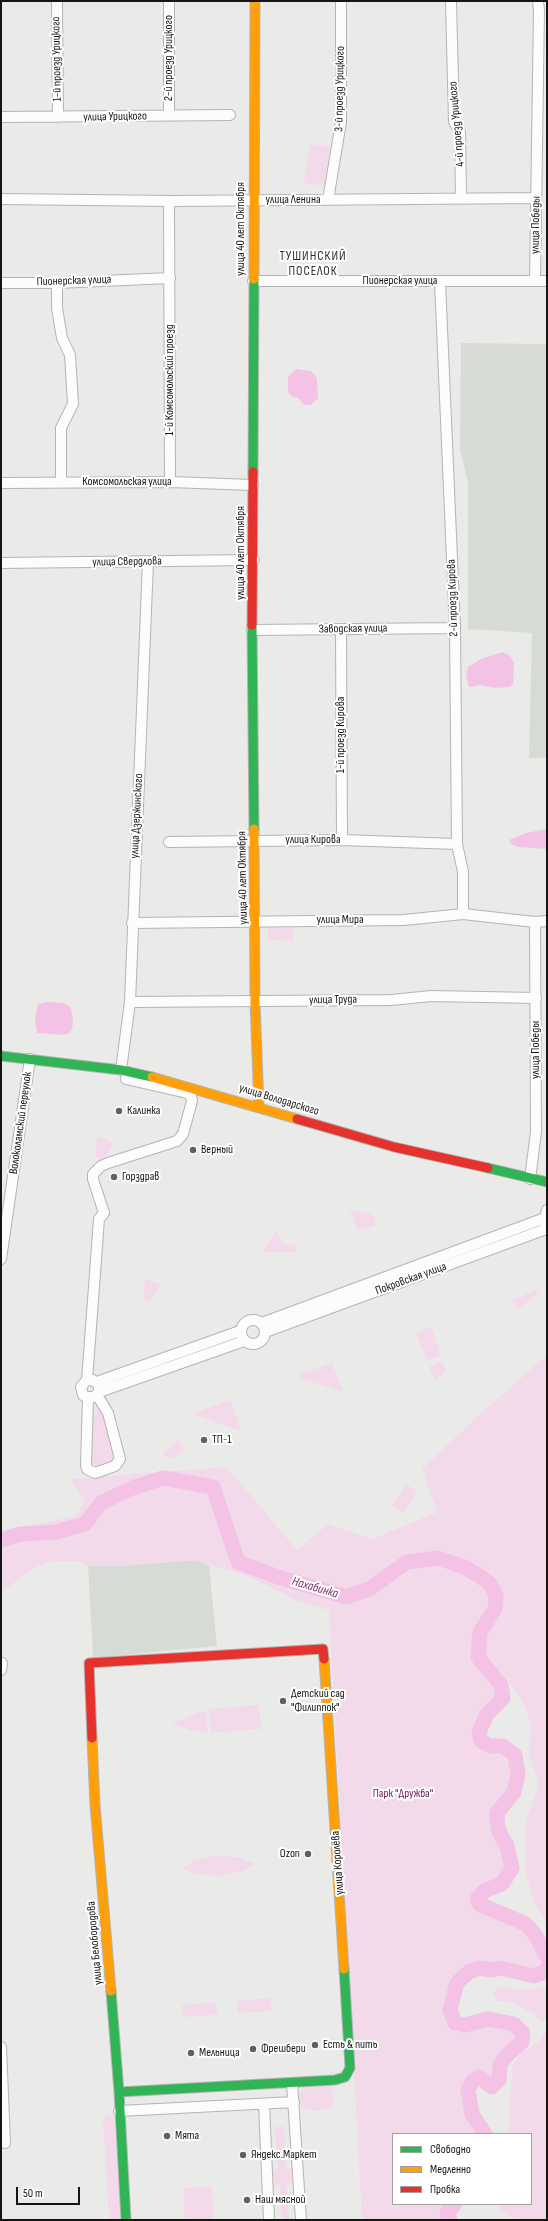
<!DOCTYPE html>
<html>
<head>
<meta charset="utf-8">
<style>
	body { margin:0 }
	#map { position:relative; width:548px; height:2221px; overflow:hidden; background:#eaebe9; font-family:"Sofia Sans Condensed",sans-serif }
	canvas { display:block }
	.frame { position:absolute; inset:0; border:2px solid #151614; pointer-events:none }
	.legend { position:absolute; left:392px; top:2133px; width:140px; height:72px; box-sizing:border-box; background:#fff; border:1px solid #a1a2a1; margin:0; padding:5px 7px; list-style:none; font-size:12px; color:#151614 }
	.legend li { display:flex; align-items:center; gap:8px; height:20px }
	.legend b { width:20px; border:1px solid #a1a2a1 }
	.scale { position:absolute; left:16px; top:2187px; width:64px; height:18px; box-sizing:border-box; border:2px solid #151614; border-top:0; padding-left:5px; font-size:12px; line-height:14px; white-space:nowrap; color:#151614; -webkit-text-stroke:3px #fff; paint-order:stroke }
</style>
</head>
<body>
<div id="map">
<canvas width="548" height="2221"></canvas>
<div class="frame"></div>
<ul class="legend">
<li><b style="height:5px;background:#30b455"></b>Свободно</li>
<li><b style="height:5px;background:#ff9f0a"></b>Медленно</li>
<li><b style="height:5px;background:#e5322d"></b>Пробка</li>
</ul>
<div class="scale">50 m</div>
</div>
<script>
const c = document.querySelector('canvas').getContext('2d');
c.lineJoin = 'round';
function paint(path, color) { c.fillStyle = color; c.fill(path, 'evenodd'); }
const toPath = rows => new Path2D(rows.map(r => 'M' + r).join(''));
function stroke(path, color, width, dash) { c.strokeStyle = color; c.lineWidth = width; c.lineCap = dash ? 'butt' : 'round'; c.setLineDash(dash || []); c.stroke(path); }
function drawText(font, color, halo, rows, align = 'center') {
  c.font = font + ' "Sofia Sans Condensed",sans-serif'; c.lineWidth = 4; c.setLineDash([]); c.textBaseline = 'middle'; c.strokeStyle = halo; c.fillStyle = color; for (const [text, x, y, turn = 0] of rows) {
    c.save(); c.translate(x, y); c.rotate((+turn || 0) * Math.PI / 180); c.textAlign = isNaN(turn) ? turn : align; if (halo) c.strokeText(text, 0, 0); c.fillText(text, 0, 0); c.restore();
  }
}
paint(toPath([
	[327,250,341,251,340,262,326,261],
	[461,343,547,344,547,758,529,758,532,633,468,629,468,483,460,449],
	[196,1560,209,1565,217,1646,93,1658,88,1566,119,1566]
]), '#d7dbd6');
paint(toPath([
	[310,144,330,147,324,186,304,183],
	[268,928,293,928,293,941,268,940],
	[97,1136,114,1143,107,1155,101,1161,95,1156],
	[350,1209,373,1215,376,1225,358,1231],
	[276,1231,283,1243,295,1245,297,1252,264,1252,269,1241],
	[145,1279,162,1285,149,1302,147,1303,143,1297],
	[536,1290,538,1294,517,1310,512,1300],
	[431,1327,441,1356,427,1361,416,1333],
	[547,1355,547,1924,535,1906,525,1870,526,1821,537,1790,537,1778,529,1754,531,1723,521,1699,506,1678,476,1648,473,1652,477,1663,491,1678,496,1687,498,1697,478,1719,476,1739,482,1746,491,1750,501,1751,509,1758,514,1767,513,1777,506,1795,495,1811,494,1821,498,1840,504,1848,507,1858,506,1868,501,1877,476,1897,476,1907,493,1917,524,1927,530,1934,545,1961,541,1970,531,1970,503,1960,483,1963,474,1966,452,1992,454,2026,463,2030,491,2022,511,2025,519,2030,519,2040,497,2060,497,2070,493,2080,484,2077,474,2077,466,2083,464,2093,468,2113,480,2134,393,2134,393,2204,454,2204,447,2210,447,2220,362,2220,329,1610,299,1602,250,1577,196,1560,119,1566,88,1566,76,1561,49,1562,38,1566,1,1592,1,1545,4,1531,76,1516,85,1501,70,1479,227,1467,297,1550,328,1524,372,1539,437,1512,422,1469,478,1416],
	[442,1361,446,1371,435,1381,429,1366],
	[332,1363,343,1390,341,1392,300,1378,300,1374],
	[226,1401,232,1403,241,1429,240,1431,193,1414],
	[99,1404,107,1418,117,1457,113,1465,98,1467,91,1463,93,1418],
	[178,1440,184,1450,173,1458,164,1457,162,1454],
	[406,1484,418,1492,403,1513,392,1505],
	[259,1705,261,1729,211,1733,209,1709],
	[200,1712,206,1712,208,1733,189,1730,172,1723],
	[218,1855,241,1858,255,1864,242,1871,219,1876,196,1874,182,1868,195,1860],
	[500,1987,519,1990,539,1988,547,1990,547,2019,545,2021,541,2021,534,2014,516,2004,507,2001,497,2001,492,1993],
	[271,1998,272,2011,238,2013,237,2001],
	[216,2002,217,2015,183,2017,182,2005],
	[547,2030,547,2220,517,2220,501,2212,497,2204,531,2204,531,2134,508,2134,512,2067,519,2055,538,2042],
	[332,2085,333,2108,313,2111,301,2108,298,2095,302,2089,307,2087],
	[107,2114,114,2116,121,2220,109,2220,103,2119],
	[284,2126,286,2168,291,2168,293,2182,287,2184,289,2220,282,2220,280,2185,274,2185,273,2170,278,2168,275,2127],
	[212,2186,214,2220,185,2220,183,2188]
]), '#f3daea');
paint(toPath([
	[296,369,311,371,317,378,318,398,311,405,304,405,298,398,293,397,288,392,288,377],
	[503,652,510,656,514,663,513,684,510,687,496,688,480,685,469,687,466,675,468,667,483,658],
	[547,829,547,849,519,847,511,844,509,840,526,833],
	[47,1002,64,1003,71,1008,73,1021,72,1030,69,1033,65,1035,37,1033,35,1019,38,1004]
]), '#f4c2e5');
stroke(toPath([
	[1,1540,20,1534,56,1532,85,1524,101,1503,132,1488,163,1478,213,1487,238,1562,278,1577,347,1597,371,1588,407,1562,438,1558,464,1567,481,1577,490,1584,496,1595,495,1609,480,1632,478,1657,501,1685,503,1698,487,1714,479,1732,481,1741,490,1746,503,1746,515,1755,518,1774,514,1792,497,1813,498,1829,507,1846,512,1868,502,1884,484,1891,477,1899,479,1904,526,1924,536,1936,547,1957],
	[485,2134,472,2114,468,2090,473,2081,479,2077,492,2087,499,2080,500,2065,506,2056,522,2042,523,2033,514,2024,498,2021,487,2019,465,2025,455,2023,450,2010,457,1983,469,1972,479,1968,492,1970,500,1968,534,1976,545,1972,547,1968],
	[450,2220,447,2213,455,2204]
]), '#f4c2e5', 15);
const street = toPath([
	[57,1,58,117],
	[169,1,169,116],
	[451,1,454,122,460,132,461,198],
	[1,117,230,115],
	[1,199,172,201,536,198],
	[328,200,341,122,341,1],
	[169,201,170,482],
	[253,281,547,281],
	[535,281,539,10,538,1],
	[440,282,455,628,457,844,463,872,463,914],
	[1,283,57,283,170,278],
	[57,283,57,308,62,338,70,355,73,404,61,428,61,482],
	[1,483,170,482,253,485],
	[1,563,254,560],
	[252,630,455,628],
	[341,630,342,840],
	[169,842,342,840,457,844],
	[132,923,404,920,463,914,535,922,547,921],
	[130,1002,391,1000,431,996,536,998],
	[121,1070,130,1002,148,562],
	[530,1179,536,1132,535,922],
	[1,1259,30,1059],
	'241 1332a12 12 0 1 1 24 0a12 12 0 1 1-24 0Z',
	[262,1323,545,1218],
	[265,1332,546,1229,545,1218,547,1210],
	[87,1381,99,1219,104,1213,93,1179,93,1174,101,1166,108,1163,177,1141,183,1134,192,1101,191,1096,187,1093,126,1079,128,1072],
	[97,1382,240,1331],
	[99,1392,99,1385,93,1380,86,1381,81,1387,83,1395,86,1397,94,1397,99,1392,244,1341],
	[88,1398,86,1465,87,1469,95,1473,115,1466,120,1459,108,1413,97,1395],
	[1,1670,2,1663],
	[1,2047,5,2143],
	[292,2083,301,2220],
	[264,2104,269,2220],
	[119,2111,294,2102]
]);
const fast = toPath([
	[253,472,254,279],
	[252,625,254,829],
	[1,1056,121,1070,152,1077],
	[488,1168,547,1182],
	[111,1991,119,2092,126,2220],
	[119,2092,335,2080,345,2077,350,2068,344,1969]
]);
const slow = toPath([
	[254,279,255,1],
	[254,829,255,1002,259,1106],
	[152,1077,297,1119],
	[324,1659,344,1969],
	[92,1738,95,1805,111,1991]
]);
const jam = toPath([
	[252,625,253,472],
	[297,1119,394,1147,488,1168],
	[92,1738,89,1663,323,1649,324,1659]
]);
stroke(street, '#b3b4b3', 12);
stroke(fast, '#b3b4b3', 11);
stroke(slow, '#b3b4b3', 11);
stroke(jam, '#b3b4b3', 11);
stroke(street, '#fcfcfc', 10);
stroke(fast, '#30b455', 9);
stroke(slow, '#ff9f0a', 9);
stroke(jam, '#e5322d', 9);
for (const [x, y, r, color] of [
	[119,1111,4,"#60615f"],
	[193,1150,4,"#60615f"],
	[114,1177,4,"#60615f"],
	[204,1440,4,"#60615f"],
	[283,1701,4,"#60615f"],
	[308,1854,4,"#60615f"],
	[315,2045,4,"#60615f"],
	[253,2049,4,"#60615f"],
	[191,2053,4,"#60615f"],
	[167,2136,4,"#60615f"],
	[243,2155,4,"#60615f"],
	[247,2200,4,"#60615f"]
]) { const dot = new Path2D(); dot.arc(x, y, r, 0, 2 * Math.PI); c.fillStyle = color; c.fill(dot); stroke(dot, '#fff', 1.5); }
drawText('12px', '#151614', '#fff', [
	["2-й проезд Урицкого",169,58,-90],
	["1-й проезд Урицкого",57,59,-91],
	["3-й проезд Урицкого",340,89,-89],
	["улица Урицкого",115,117,-1],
	["4-й проезд Урицкого",457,124,-95],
	["улица Ленина",293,200],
	["улица Победы",536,225,-89],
	["улица 40 лет Октября",241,229,-90],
	["Пионерская улица",74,281,-2],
	["Пионерская улица",400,281],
	["1-й Комсомольский проезд",170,380,-90],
	["Комсомольская улица",127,482],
	["улица 40 лет Октября",241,553,-90],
	["улица Свердлова",127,562,-1],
	["2-й проезд Кирова",453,598,-92],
	["Заводская улица",353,629,-1],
	["1-й проезд Кирова",341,735,-90],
	["улица Дзержинского",137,816,-87],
	["улица Кирова",313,840],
	["улица 40 лет Октября",243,878,-91],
	["улица Мира",340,920],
	["улица Труда",333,1000,-1],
	["улица Победы",536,1050,-90],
	["улица Володарского",279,1100,17],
	["Волоколамский переулок",21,1123,-82],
	["Покровская улица",411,1279,-20],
	["улица Королёва",338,1863,-94],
	["улица Белобородова",95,1943,-95]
]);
drawText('12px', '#151614', '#fff', [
	["Калинка",127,1111],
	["Верный",201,1150],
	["Горздрав",122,1177],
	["ТП-1",212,1440],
	["Детский сад",291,1694],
	["\"Филиппок\"",291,1708],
	["Ozon",300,1854,"right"],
	["Есть & пить",323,2045],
	["Фрешбери",261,2049],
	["Мельница",199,2053],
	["Мята",175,2136],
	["Яндекс.Маркет",251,2155],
	["Наш мясной",255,2200]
], 'left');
drawText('12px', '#6b1b59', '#fff', [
	["Парк \"Дружба\"",403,1794]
]);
c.letterSpacing = '1px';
drawText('13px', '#2e302e', '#fff', [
	["ТУШИНСКИЙ",313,257],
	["ПОСЕЛОК",313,272]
]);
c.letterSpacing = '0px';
drawText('italic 13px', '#7c2c69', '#fff', [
	["Нахабинка",315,1588,16]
]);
</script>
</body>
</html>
